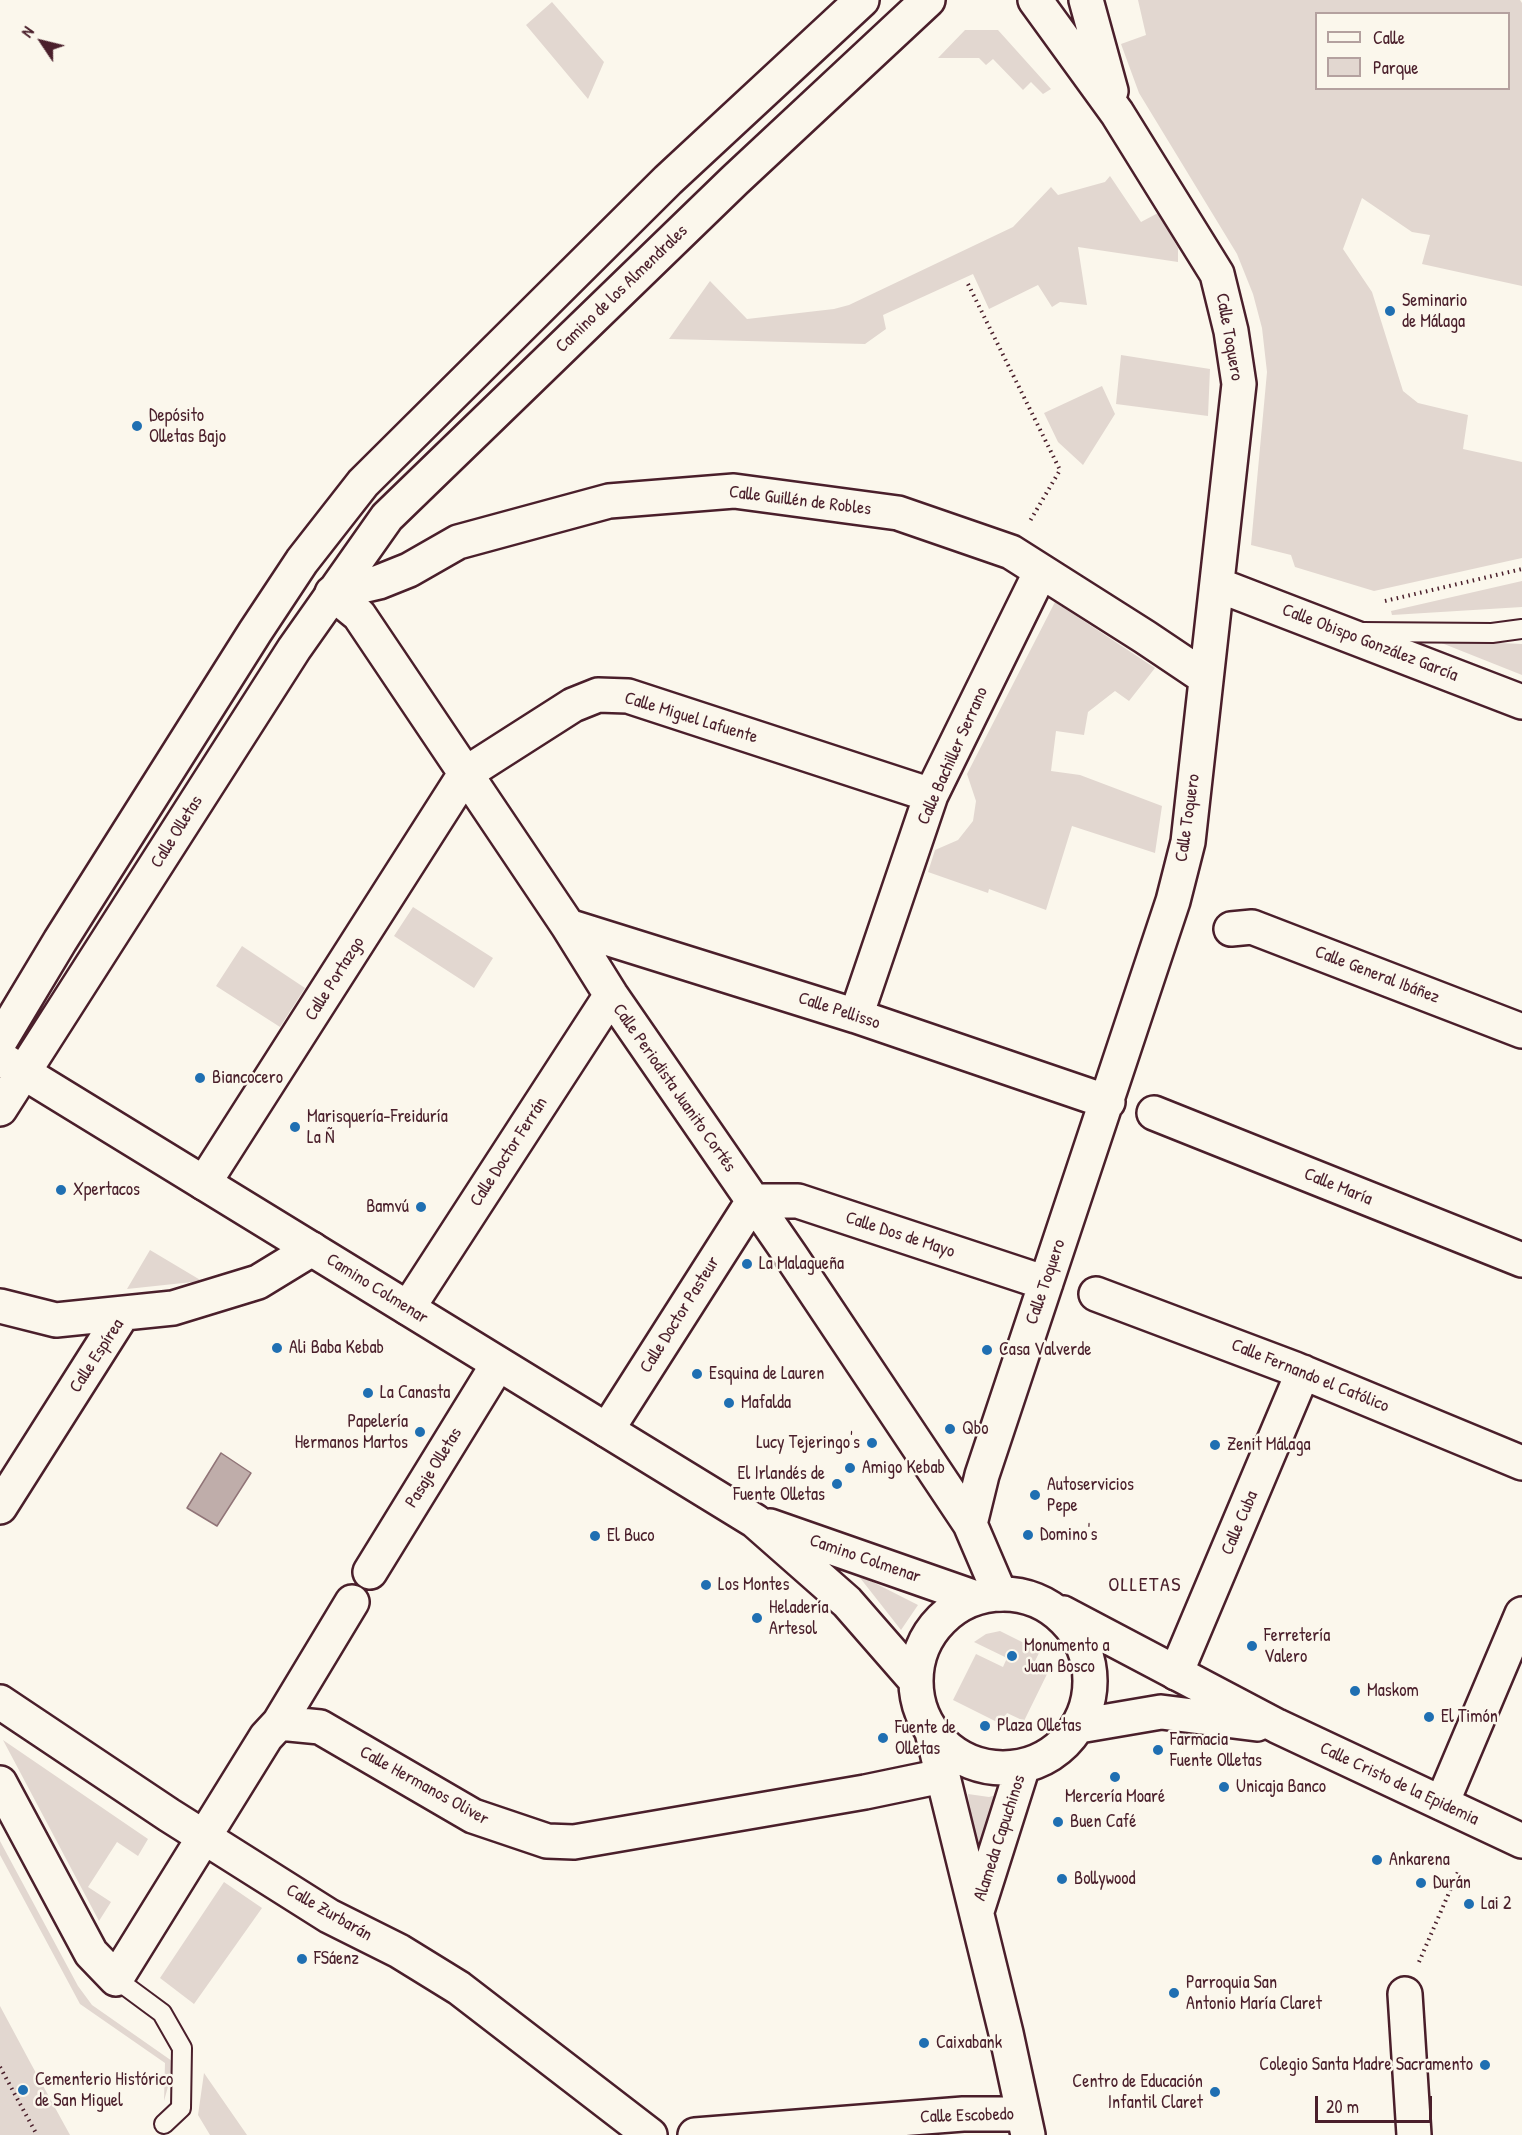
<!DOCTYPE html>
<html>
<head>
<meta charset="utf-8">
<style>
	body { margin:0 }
	#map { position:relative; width:1522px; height:2135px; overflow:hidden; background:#fbf7ec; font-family:"Patrick Hand",sans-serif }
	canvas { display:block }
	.legend { position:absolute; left:1315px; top:12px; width:195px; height:78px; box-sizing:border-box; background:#fbf7ec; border:2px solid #b4a19f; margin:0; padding:8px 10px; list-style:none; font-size:18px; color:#4a1f2b }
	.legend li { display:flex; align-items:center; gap:12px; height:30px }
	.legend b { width:30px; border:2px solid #b4a19f }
	.north { position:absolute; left:12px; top:12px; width:60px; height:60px; -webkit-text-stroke:4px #fbf7ec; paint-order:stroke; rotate:305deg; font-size:16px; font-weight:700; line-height:24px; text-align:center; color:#4a1f2b }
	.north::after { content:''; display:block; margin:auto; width:21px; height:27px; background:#4a1f2b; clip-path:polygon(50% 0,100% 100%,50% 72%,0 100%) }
	.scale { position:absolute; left:1315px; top:2096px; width:117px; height:27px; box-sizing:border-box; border:3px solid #4a1f2b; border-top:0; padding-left:8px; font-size:18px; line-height:21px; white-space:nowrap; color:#4a1f2b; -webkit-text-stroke:4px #fbf7ec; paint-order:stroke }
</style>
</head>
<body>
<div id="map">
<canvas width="1522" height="2135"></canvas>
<ul class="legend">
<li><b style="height:8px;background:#fbf7ec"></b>Calle</li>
<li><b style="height:16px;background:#e2d7d0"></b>Parque</li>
</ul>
<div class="north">N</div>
<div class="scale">20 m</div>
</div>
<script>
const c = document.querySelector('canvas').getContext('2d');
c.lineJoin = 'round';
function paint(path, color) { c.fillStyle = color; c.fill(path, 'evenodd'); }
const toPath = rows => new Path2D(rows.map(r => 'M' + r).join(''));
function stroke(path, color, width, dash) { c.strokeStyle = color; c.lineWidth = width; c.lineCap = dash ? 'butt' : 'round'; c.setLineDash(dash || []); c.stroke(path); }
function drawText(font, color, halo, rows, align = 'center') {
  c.font = font + ' "Patrick Hand",sans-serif'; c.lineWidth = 5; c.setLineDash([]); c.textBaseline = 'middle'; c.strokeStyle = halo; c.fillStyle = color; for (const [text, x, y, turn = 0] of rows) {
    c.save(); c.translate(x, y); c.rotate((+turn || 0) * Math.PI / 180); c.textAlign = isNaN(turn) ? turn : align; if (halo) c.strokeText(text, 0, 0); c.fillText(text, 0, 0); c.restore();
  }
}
paint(toPath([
	[1138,0,1520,0,1522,3,1522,286,1422,264,1430,235,1412,232,1362,198,1343,249,1372,292,1403,391,1418,403,1468,415,1463,449,1522,462,1522,558,1374,591,1295,567,1291,555,1251,545,1267,372,1262,328,1253,294,1237,254,1139,93,1121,44,1146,35],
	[1316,14,1508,14,1508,88,1316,88],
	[552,2,604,62,588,99,526,25],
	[965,30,998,30,1051,89,1043,94,1031,82,1023,90,993,59,986,65,979,58,938,58],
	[1110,176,1141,222,1158,213,1178,248,1178,262,1078,247,1087,305,1060,302,1052,307,1038,285,989,309,973,274,883,315,886,329,865,344,669,339,710,281,747,319,834,309,849,305,1013,227,1051,187,1058,195,1105,182],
	[1121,355,1210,369,1208,416,1116,404],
	[1102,386,1115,414,1083,465,1058,442,1044,413],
	[1522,581,1522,607,1392,615,1391,611],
	[1055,602,1155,668,1129,701,1115,691,1088,712,1084,735,1056,731,1051,771,1080,775,1162,806,1155,853,1072,826,1046,910,989,889,988,893,928,872,935,850,958,840,973,821,976,801,967,774],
	[1434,640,1522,644,1522,675],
	[413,907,493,958,474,988,394,936],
	[242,946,305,988,280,1027,216,986],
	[150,1250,202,1281,127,1289],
	[857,1574,918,1605,901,1630],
	[1000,1631,1040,1651,1034,1663,1049,1670,1024,1721,1007,1713,1001,1724,953,1700,976,1654,1003,1667,1007,1658,974,1642,986,1634],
	[3,1740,148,1839,138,1856,117,1842,88,1887,111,1902,99,1921],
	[968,1794,989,1797,1001,1794,979,1882],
	[0,1841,78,1986,92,2005,172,2061,172,2072,164,2101,165,2063,80,2004,0,1855],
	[224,1882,262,1908,194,2004,160,1978],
	[0,2006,30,2062,70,2135,0,2135],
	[204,2073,247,2135,210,2135,198,2115]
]), '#e2d7d0');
const water = toPath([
	[221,1453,251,1473,217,1526,187,1508,221,1453]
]);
paint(water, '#bfadaa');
stroke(water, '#907477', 1.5);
const lane = toPath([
	[1362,632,1492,633,1522,629],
	[116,1979,162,2013,182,2048,181,2108,164,2124]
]);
const street = toPath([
	[1086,0,1111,91],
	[1218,585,1522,702],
	[332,593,359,615,568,926,611,995,791,1256,970,1524,1000,1594],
	[332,593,379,582,409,570,458,542,609,501,734,491,898,513,1011,552,1145,637,1206,678],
	[568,926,856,1016,1108,1102],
	[1231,929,1252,927,1522,1031],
	[856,1016,931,795,1041,571],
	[1154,1113,1522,1260],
	[204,1183,465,774,573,705,598,695,628,696,931,795],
	[1096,1294,1295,1369,1522,1463],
	[0,1306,56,1320,173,1308,258,1282,312,1249],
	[408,1308,611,995],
	[607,1430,753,1201,798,1201,1046,1283],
	[0,1507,123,1313],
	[970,1524,982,1475,1173,901,1188,842,1239,384,1231,331,1217,274,1117,113,1035,0],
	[370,1572,498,1364],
	[1176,1673,1303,1372],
	[0,1702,169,1815,329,1916,399,1951,459,1988,650,2135],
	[279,1723,352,1602],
	[0,1783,91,1953,116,1979,266,1737,279,1723,320,1727,473,1816,547,1841,574,1842,865,1792,942,1776],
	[1442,1803,1522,1614],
	[1405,1994,1414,2135],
	[695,2135,963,2114,1023,2114]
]);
const secondary = toPath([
	[0,1058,755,1521,847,1602,916,1681],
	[770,1526,976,1598],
	'916 1681a87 87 0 1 1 174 0a87 87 0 1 1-174 0Z',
	[1063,1613,1277,1726,1522,1841],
	[1079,1726,1161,1712,1257,1724],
	[932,1732,1006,2033,1028,2135],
	[977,1911,1023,1766]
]);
const primary = toPath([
	[0,1041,60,941,255,632,302,561,363,483,668,180,862,0],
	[0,1109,294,649,387,517,735,180,928,0]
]);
stroke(lane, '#4a1f2b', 22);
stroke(street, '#4a1f2b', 38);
stroke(secondary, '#4a1f2b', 38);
stroke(primary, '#4a1f2b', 38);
stroke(toPath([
	[968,284,1060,470,1030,521],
	[1385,601,1522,569],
	[1419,1962,1458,1872],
	[0,2067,37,2135]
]), '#4a1f2b', 4, [1.5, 4.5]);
stroke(lane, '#fbf7ec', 18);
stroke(street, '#fbf7ec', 33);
stroke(secondary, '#fbf7ec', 33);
stroke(primary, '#fbf7ec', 33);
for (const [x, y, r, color] of [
	[1390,311,6,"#1f6fb2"],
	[137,426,6,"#1f6fb2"],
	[200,1078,6,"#1f6fb2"],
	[295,1127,6,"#1f6fb2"],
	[61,1190,6,"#1f6fb2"],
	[421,1207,6,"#1f6fb2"],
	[747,1264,6,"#1f6fb2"],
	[277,1348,6,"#1f6fb2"],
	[987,1350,6,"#1f6fb2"],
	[697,1374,6,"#1f6fb2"],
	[368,1393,6,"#1f6fb2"],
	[729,1403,6,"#1f6fb2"],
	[950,1429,6,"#1f6fb2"],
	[420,1432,6,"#1f6fb2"],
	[872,1443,6,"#1f6fb2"],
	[1215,1445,6,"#1f6fb2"],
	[850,1468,6,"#1f6fb2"],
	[837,1484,6,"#1f6fb2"],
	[1035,1495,6,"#1f6fb2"],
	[1028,1535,6,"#1f6fb2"],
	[595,1536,6,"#1f6fb2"],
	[706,1585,6,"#1f6fb2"],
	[757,1618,6,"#1f6fb2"],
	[1252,1646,6,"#1f6fb2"],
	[1012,1656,6,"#1f6fb2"],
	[1355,1691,6,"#1f6fb2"],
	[1429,1717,6,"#1f6fb2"],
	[985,1726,6,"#1f6fb2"],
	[883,1738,6,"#1f6fb2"],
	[1158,1750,6,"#1f6fb2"],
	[1115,1777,6,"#1f6fb2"],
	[1224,1787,6,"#1f6fb2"],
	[1058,1822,6,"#1f6fb2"],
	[1377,1860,6,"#1f6fb2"],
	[1062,1879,6,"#1f6fb2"],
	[1421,1883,6,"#1f6fb2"],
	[1469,1904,6,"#1f6fb2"],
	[302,1959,6,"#1f6fb2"],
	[1174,1993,6,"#1f6fb2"],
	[924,2043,6,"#1f6fb2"],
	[1485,2065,6,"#1f6fb2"],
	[23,2090,6,"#1f6fb2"],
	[1215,2092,6,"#1f6fb2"]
]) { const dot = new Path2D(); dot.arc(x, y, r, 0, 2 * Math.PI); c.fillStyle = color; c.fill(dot); stroke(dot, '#fbf7ec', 2); }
drawText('18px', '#4a1f2b', '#fbf7ec', [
	["Camino de los Almendrales",622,289,-44],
	["Calle Toquero",1229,337,80],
	["Calle Guillén de Robles",800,501,7],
	["Calle Obispo González García",1370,643,21],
	["Calle Miguel Lafuente",691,718,17],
	["Calle Bachiller Serrano",953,756,-66],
	["Calle Toquero",1188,818,-82],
	["Calle Olletas",177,832,-58],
	["Calle General Ibáñez",1377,975,21],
	["Calle Portazgo",335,979,-58],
	["Calle Pellisso",839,1011,18],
	["Calle Periodista Juanito Cortés",674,1088,55],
	["Calle Doctor Ferrán",509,1152,-57],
	["Calle María",1338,1187,22],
	["Calle Dos de Mayo",900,1235,18],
	["Calle Toquero",1046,1282,-71],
	["Camino Colmenar",377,1289,32],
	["Calle Doctor Pasteur",680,1315,-58],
	["Calle Espírea",97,1356,-57],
	["Calle Fernando el Católico",1310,1376,22],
	["Pasaje Olletas",434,1468,-58],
	["Calle Cuba",1240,1523,-67],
	["Camino Colmenar",865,1559,19],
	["Calle Cristo de la Epidemia",1399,1784,25],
	["Calle Hermanos Oliver",424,1786,29],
	["Alameda Capuchinos",1000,1838,-72],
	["Calle Zurbarán",329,1913,30],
	["Calle Escobedo",967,2116,-2]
]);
drawText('18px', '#4a1f2b', '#fbf7ec', [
	["Seminario",1402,301],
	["de Málaga",1402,322],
	["Depósito",149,416],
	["Olletas Bajo",149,437],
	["Biancocero",212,1078],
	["Marisquería-Freiduría",307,1117],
	["La Ñ",307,1138],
	["Xpertacos",73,1190],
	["Bamvú",409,1207,"right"],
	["La Malagueña",759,1264],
	["Ali Baba Kebab",289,1348],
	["Casa Valverde",999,1350],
	["Esquina de Lauren",709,1374],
	["La Canasta",380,1393],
	["Mafalda",741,1403],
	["Papelería",408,1422,"right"],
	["Hermanos Martos",408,1443,"right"],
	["Qbo",962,1429],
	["Lucy Tejeringo's",860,1443,"right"],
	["Zenit Málaga",1227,1445],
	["Amigo Kebab",862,1468],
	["El Irlandés de",825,1474,"right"],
	["Fuente Olletas",825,1495,"right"],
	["Autoservicios",1047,1485],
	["Pepe",1047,1506],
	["Domino's",1040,1535],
	["El Buco",607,1536],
	["Los Montes",718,1585],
	["Heladería",769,1608],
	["Artesol",769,1629],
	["Ferretería",1264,1636],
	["Valero",1264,1657],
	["Monumento a",1024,1646],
	["Juan Bosco",1024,1667],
	["Maskom",1367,1691],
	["El Timón",1441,1717],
	["Plaza Olletas",997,1726],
	["Fuente de",895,1728],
	["Olletas",895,1749],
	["Farmacia",1170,1740],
	["Fuente Olletas",1170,1761],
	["Unicaja Banco",1236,1787],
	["Mercería Moaré",1115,1797,"center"],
	["Buen Café",1070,1822],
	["Ankarena",1389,1860],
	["Bollywood",1074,1879],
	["Durán",1433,1883],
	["Lai 2",1481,1904],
	["FSáenz",314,1959],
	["Parroquia San",1186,1983],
	["Antonio María Claret",1186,2004],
	["Caixabank",936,2043],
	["Colegio Santa Madre Sacramento",1473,2065,"right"],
	["Cementerio Histórico",35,2080],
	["de San Miguel",35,2101],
	["Centro de Educación",1203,2082,"right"],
	["Infantil Claret",1203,2103,"right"]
], 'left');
c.letterSpacing = '1.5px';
drawText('20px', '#4a1f2b', '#fbf7ec', [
	["OLLETAS",1145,1586]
]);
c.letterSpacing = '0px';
</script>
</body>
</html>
